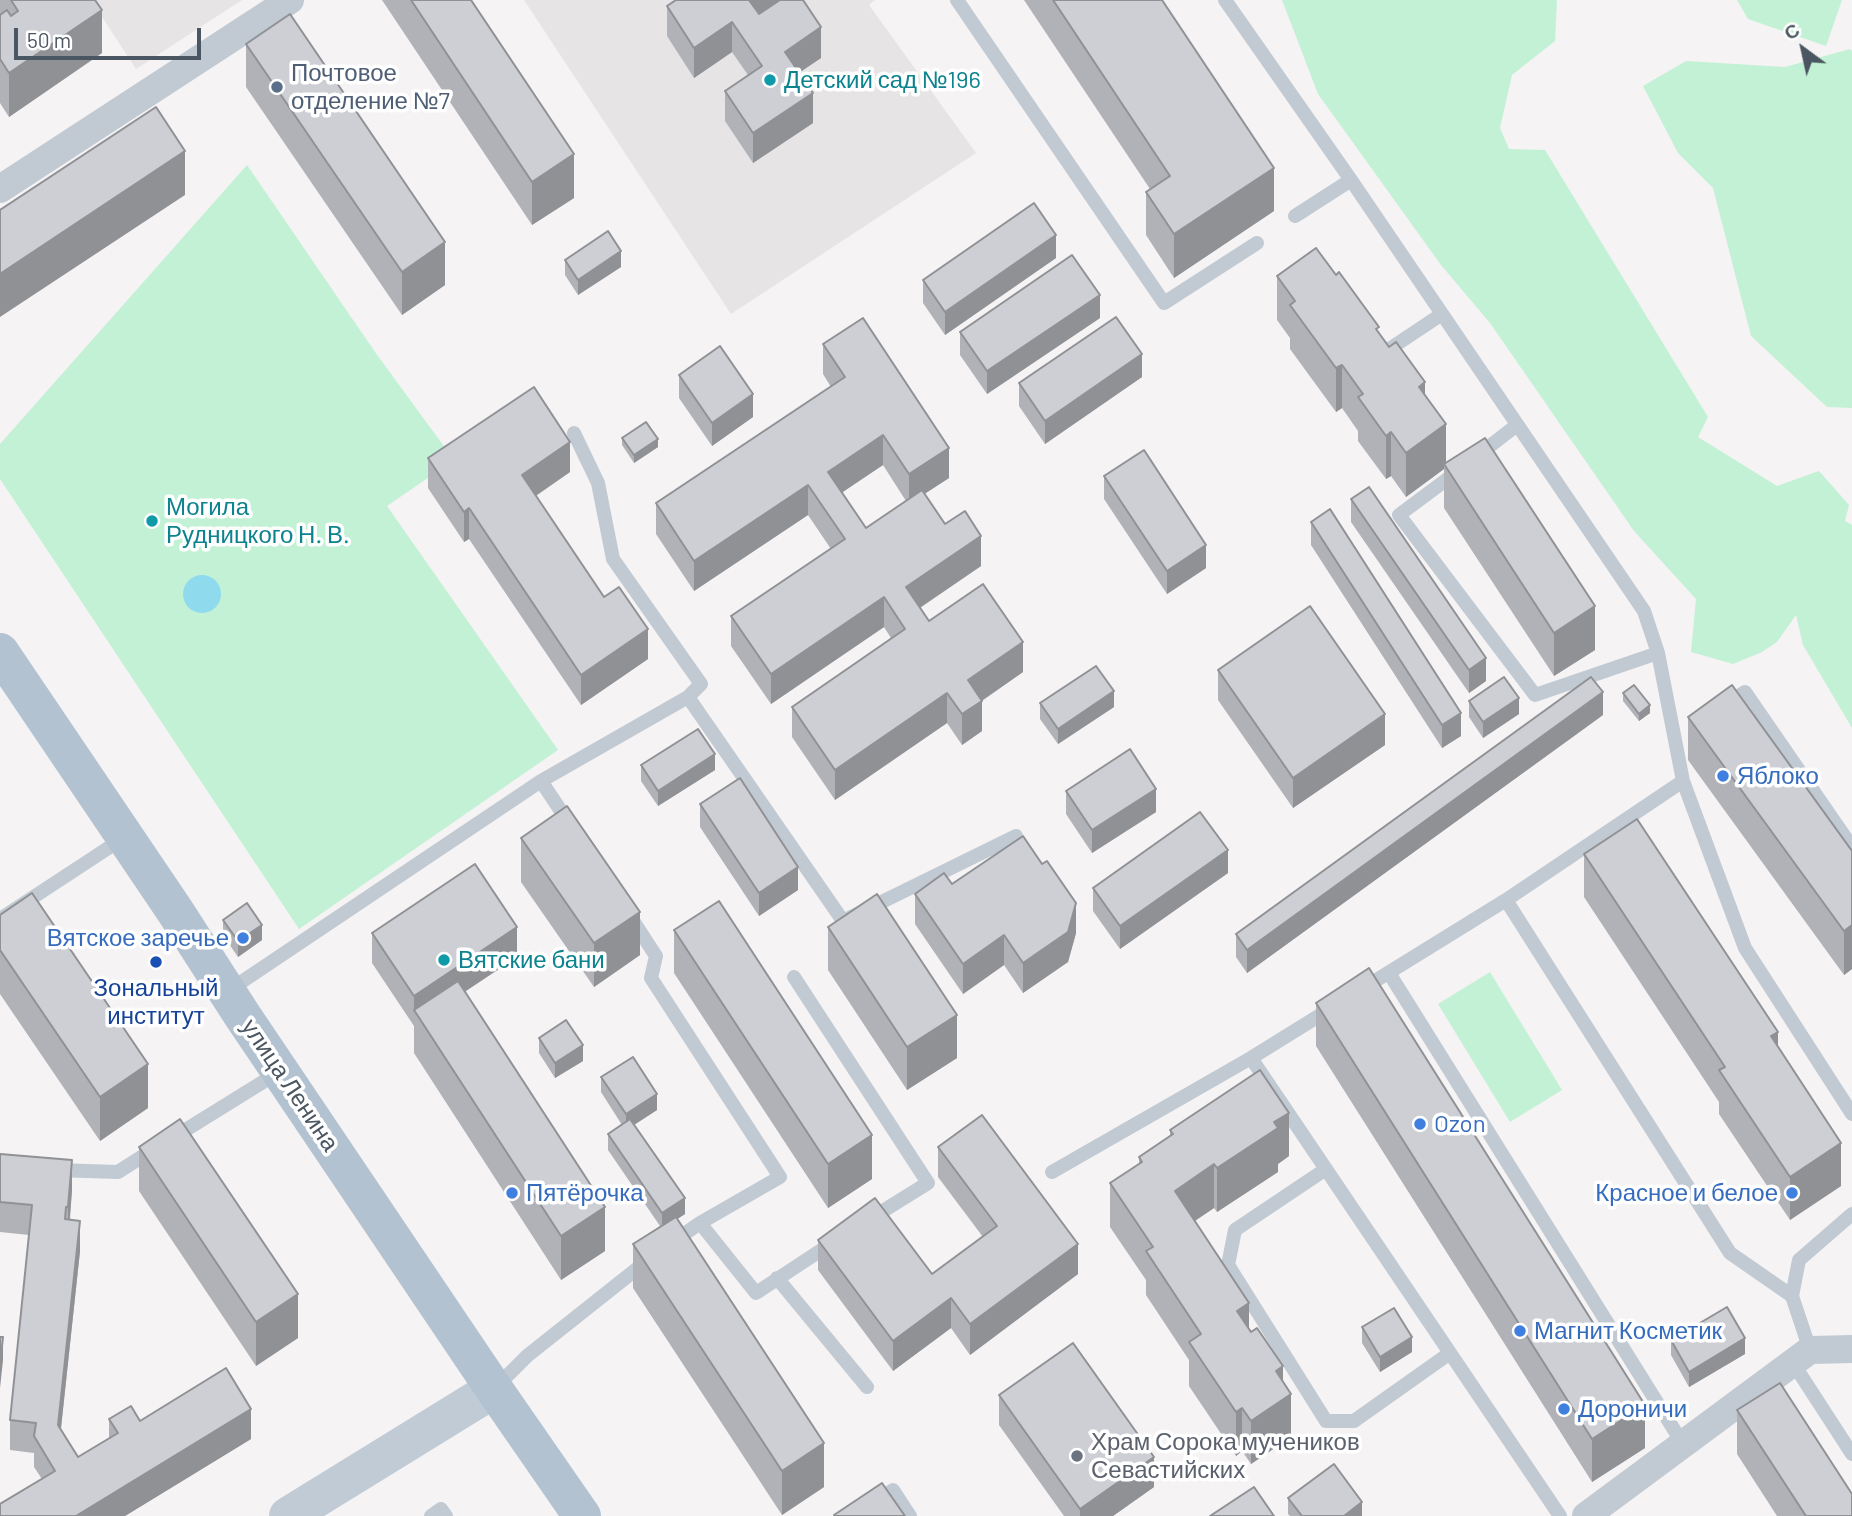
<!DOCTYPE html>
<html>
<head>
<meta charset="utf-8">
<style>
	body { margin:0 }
	#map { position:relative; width:1852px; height:1516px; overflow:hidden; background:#f5f3f3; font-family:Barlow,sans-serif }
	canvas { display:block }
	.north { position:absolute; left:1768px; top:14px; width:70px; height:70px; -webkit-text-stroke:5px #fff; paint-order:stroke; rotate:327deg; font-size:19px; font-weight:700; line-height:28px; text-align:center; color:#4a5661 }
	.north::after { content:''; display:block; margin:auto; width:24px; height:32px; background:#4a5661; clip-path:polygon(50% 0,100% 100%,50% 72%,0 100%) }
	.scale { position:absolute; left:14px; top:28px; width:187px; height:32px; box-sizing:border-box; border:4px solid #4a5661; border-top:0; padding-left:9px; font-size:21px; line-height:24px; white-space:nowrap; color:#4a5661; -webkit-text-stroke:5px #fff; paint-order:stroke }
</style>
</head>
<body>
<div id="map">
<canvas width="1852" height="1516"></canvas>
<div class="north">С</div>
<div class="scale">50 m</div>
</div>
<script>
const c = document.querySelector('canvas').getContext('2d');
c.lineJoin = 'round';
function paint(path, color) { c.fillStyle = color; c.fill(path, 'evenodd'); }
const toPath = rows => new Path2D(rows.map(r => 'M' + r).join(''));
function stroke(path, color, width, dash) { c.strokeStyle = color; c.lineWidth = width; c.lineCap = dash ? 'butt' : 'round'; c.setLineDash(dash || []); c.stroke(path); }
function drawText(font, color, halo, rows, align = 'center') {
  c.font = font + ' Barlow,sans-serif'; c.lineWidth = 7; c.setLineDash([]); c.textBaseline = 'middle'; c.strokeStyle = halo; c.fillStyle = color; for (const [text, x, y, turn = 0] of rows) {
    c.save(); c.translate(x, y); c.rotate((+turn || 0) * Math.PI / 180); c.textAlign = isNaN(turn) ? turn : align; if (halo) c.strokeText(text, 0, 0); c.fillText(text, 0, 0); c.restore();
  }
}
paint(toPath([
	[91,0,242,0,136,69],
	[524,0,875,0,869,5,976,153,731,314]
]), '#e6e4e5');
paint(toPath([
	[1282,0,1557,0,1555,41,1512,75,1500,128,1509,149,1545,150,1708,417,1698,437,1777,486,1819,471,1849,505,1845,521,1852,525,1852,728,1803,645,1796,615,1777,642,1762,652,1733,664,1691,652,1696,599,1634,531,1490,323,1441,265,1318,94],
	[1737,0,1842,0,1826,46,1748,19],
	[1850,49,1852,51,1852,408,1827,407,1751,336,1713,188,1678,153,1643,86,1686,61,1785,67],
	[247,165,375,352,454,460,387,506,558,750,299,929,0,479,0,444],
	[1490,972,1562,1090,1510,1122,1438,1004]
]), '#c3f1d5');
paint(toPath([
	'183 594a19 19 0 1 1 38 0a19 19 0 1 1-38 0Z'
]), '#90daee');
stroke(toPath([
	[957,0,1164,303,1257,243],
	[1225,0,1351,180,1644,611,1658,653,1683,781,1506,900,1362,989],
	[1295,216,1351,180],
	[1382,354,1442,314],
	[1477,456,1517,425],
	[1458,471,1399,515,1535,695,1658,653],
	[688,697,843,921,1016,836],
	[1723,706,1745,692,1852,847],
	[541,781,688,697,701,684,613,559,598,483,574,433],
	[1683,781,1745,948,1852,1114],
	[1506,900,1730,1253,1792,1296],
	[630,916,656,956,651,978,780,1177,700,1223,670,1244],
	[0,919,125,837],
	[1389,973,1683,1444],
	[794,977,928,1183,870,1219],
	[228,991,541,781,571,826],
	[1330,1009,1251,1058,1560,1516],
	[171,1139,279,1072],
	[1326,1169,1235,1230,1228,1265,1326,1421,1354,1421,1450,1353],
	[55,1170,118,1172,154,1149],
	[1052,1172,1251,1058],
	[700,1223,756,1293,832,1243],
	[777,1278,867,1387],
	[1810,1350,1792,1296,1799,1260,1852,1214],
	[1793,1363,1852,1454],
	[495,1388,527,1356,648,1260],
	[431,1516,441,1509,446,1516],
	[853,1516,893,1490,910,1516]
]), '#c1cad2', 14);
stroke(toPath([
	[0,189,290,0],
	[1586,1516,1810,1350,1852,1349]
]), '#c1cad2', 28);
stroke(toPath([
	[288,1516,494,1389]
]), '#c1cbd6', 38);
stroke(toPath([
	[0,652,175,911,242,1015,494,1389,582,1516]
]), '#b3c2d1', 38);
paint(toPath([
	[0,0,95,0,102,53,9,117,0,103],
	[382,0,471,0,574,198,532,225],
	[676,0,821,58,799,73,813,123,753,163,725,121,725,91,748,75,732,52,694,78,667,36,667,6],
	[1024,0,1162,0,1274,211,1174,278,1146,235,1146,192,1150,189],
	[246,44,445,285,402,315,246,87],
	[1056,258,945,335,923,303,923,280],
	[565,260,621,267,578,295,565,275],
	[1336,275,1425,396,1446,463,1595,650,1554,676,1444,508,1444,469,1406,497,1391,476,1386,479,1358,441,1358,431,1342,408,1336,412,1290,349,1290,338,1277,320,1277,276],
	[1100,318,987,394,960,355,960,332],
	[823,344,949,478,924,494,945,524,981,566,920,608,929,621,1023,672,982,701,982,731,962,745,947,723,835,800,792,737,792,707,891,638,884,627,771,704,731,646,731,616,831,549,808,515,694,591,656,534,656,503,831,387,823,374],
	[883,465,906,501,866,528,842,492],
	[679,375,753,417,712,446,679,398],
	[1142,377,1045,444,1019,406,1019,383],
	[622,438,658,447,634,463,622,445],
	[428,458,570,472,536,496,604,597,648,659,581,705,469,539,464,542,428,488],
	[1104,476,1206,568,1167,594,1104,499],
	[1351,499,1486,681,1469,693,1351,522],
	[1311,522,1461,736,1442,748,1311,545],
	[1218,670,1385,745,1293,808,1218,700],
	[1623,693,1650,713,1639,721,1623,701],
	[1469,701,1519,714,1483,738,1469,717],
	[1040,703,1114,707,1058,744,1040,719],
	[1603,715,1247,973,1236,957,1236,934],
	[1688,717,1852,851,1852,969,1844,975,1688,760],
	[641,765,715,770,658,806,641,781],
	[1066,791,1156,812,1092,853,1066,814],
	[700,804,798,890,759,916,700,827],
	[521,838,640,955,594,987,521,882],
	[1584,854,1778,1047,1841,1186,1790,1220,1719,1114,1719,1102,1584,897],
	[1228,873,1120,949,1093,911,1093,888],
	[952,884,1076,933,1068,962,1023,993,1004,965,963,994,915,924,915,894],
	[0,915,148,1108,100,1141,0,994],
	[223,920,262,940,238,957,223,935],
	[828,927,957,1058,907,1090,828,970],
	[674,930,872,1179,828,1208,674,973],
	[372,933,517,957,465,991,605,1251,561,1280,414,1053,414,1026,372,963],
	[1316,1003,1645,1448,1592,1482,1316,1046],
	[539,1038,583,1061,555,1078,539,1053],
	[601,1077,657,1110,634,1125,685,1214,677,1219,824,1487,782,1515,633,1288,633,1244,660,1226,608,1150,608,1134,622,1125,601,1092],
	[1170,1130,1289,1156,1278,1164,1278,1172,1217,1212,1214,1208,1195,1221,1249,1330,1283,1381,1291,1437,1251,1464,1242,1451,1236,1456,1189,1386,1189,1360,1146,1295,1146,1280,1110,1227,1110,1183,1139,1164,1139,1157,1170,1136],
	[139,1147,298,1338,256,1366,139,1191],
	[938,1147,1078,1274,970,1355,951,1328,893,1371,818,1270,818,1240,932,1274,983,1237,938,1177],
	[0,1154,72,1190,70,1220,80,1251,61,1429,78,1457,109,1438,109,1419,140,1421,251,1439,125,1516,0,1516,42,1479,34,1467,34,1453,10,1450,10,1420,29,1235,0,1232],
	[1362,1327,1412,1352,1380,1372,1362,1343],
	[1671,1340,1745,1354,1689,1387,1671,1355],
	[999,1395,1154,1487,1113,1516,1064,1516,999,1425],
	[1737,1410,1852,1516,1777,1516,1737,1454],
	[1288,1498,1362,1516,1290,1516,1288,1514]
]), '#b0b2b7');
paint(toPath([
	[747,0,790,0,747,28],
	[102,10,102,53,9,117,9,73],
	[732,22,732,52,694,78,694,48],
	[821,27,821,58,785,82,785,52],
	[813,93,813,123,753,163,753,133],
	[185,151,185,195,0,317,0,274],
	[574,154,574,198,532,225,532,182],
	[1274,168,1274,211,1174,278,1174,234],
	[1056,235,1056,258,945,335,945,312],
	[445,242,445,285,402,315,402,272],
	[621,251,621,267,578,295,578,280],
	[1100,295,1100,318,987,394,987,371],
	[1142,354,1142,377,1045,444,1045,421],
	[1342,365,1342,408,1336,412,1336,368],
	[1425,382,1425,426,1419,387],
	[753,394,753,417,712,446,712,423],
	[1446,424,1446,467,1444,464,1444,469,1406,497,1406,453],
	[1391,432,1391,476,1386,479,1386,436],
	[883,435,883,465,828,502,828,472],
	[658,439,658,447,634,463,634,455],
	[570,442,570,472,522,505,522,475],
	[949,448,949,478,909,504,909,474],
	[808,485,808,515,694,591,694,561],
	[469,508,469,539,464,542,464,512],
	[981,536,981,566,906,617,906,587],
	[1206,545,1206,568,1167,594,1167,571],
	[884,597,884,627,771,704,771,674],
	[1595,606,1595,650,1554,676,1554,633],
	[648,629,648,659,581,705,581,675],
	[1023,642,1023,672,968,710,968,680],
	[1486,658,1486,681,1469,693,1469,670],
	[1114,691,1114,707,1058,744,1058,729],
	[1603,692,1603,715,1247,973,1247,950],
	[947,693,947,723,835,800,835,770],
	[1519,698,1519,714,1483,738,1483,722],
	[982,701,982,731,962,745,962,714],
	[1650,705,1650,713,1639,721,1639,714],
	[1461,713,1461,736,1442,748,1442,725],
	[1385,714,1385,745,1293,808,1293,778],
	[715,754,715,770,658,806,658,791],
	[1156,789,1156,812,1092,853,1092,830],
	[1228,850,1228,873,1120,949,1120,926],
	[798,867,798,890,759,916,759,893],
	[1076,903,1076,933,1068,962,1023,993,1023,963],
	[640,912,640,955,594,987,594,943],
	[262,925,262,940,238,957,238,941],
	[1852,925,1852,969,1844,975,1844,931],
	[517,927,517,957,421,1021,414,1010,414,1026,414,996],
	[1004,935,1004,965,963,994,963,964],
	[957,1015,957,1058,907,1090,907,1047],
	[1778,1032,1778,1075,1771,1036],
	[583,1045,583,1061,555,1078,555,1063],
	[148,1064,148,1108,100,1141,100,1097],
	[657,1094,657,1110,626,1130,626,1114],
	[1289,1113,1289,1156,1278,1164,1278,1172,1217,1212,1217,1168,1274,1122],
	[872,1135,872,1179,828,1208,828,1164],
	[1841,1143,1841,1186,1790,1220,1790,1177],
	[72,1160,72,1190,68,1238,68,1207],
	[1214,1164,1214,1208,1175,1234,1175,1191],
	[685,1198,685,1214,662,1229,662,1213],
	[605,1207,605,1251,561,1280,561,1236],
	[80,1221,80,1251,58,1455,58,1425],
	[1078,1244,1078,1274,970,1355,970,1324],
	[298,1294,298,1338,256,1366,256,1322],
	[951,1298,951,1328,893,1371,893,1341],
	[1249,1303,1249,1346,1237,1311],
	[3,1337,3,1360,0,1388,0,1365],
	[1412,1337,1412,1352,1380,1372,1380,1357],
	[1745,1338,1745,1354,1689,1387,1689,1372],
	[1283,1366,1283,1399,1291,1394,1291,1437,1251,1464,1251,1421,1276,1371],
	[1645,1405,1645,1448,1592,1482,1592,1439],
	[1242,1408,1242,1451,1236,1456,1236,1412],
	[251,1409,251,1439,125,1516,76,1516],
	[824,1443,824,1487,782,1515,782,1471],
	[1154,1457,1154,1487,1113,1516,1080,1516,1080,1509],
	[1362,1502,1362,1516,1344,1516]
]), '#909195');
const building = toPath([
	[11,0,95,0,102,10,9,73,0,59,0,15,7,10,11,16,18,11,11,0],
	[411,0,471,0,574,154,532,182,411,0],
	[676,0,749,0,759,14,780,0,803,0,821,27,785,52,813,93,753,133,725,91,762,66,732,22,694,48,667,6,676,0],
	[1053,0,1162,0,1274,168,1174,234,1146,192,1170,176,1053,0],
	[290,14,445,242,402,272,246,44,290,14],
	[156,107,185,151,0,274,0,210,156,107],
	[1034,203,1056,235,945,312,923,280,1034,203],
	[608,231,621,251,578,280,565,260,608,231],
	[1316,248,1336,275,1339,272,1379,327,1376,329,1389,347,1396,342,1425,382,1419,387,1446,424,1406,453,1391,432,1386,436,1358,397,1363,394,1342,365,1336,368,1290,305,1295,301,1277,276,1316,248],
	[1072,255,1100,295,987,371,960,332,1072,255],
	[1116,317,1142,354,1045,421,1019,383,1116,317],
	[863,318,949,448,909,474,883,435,828,472,866,528,922,490,945,524,965,511,981,536,906,587,929,621,983,584,1023,642,968,680,982,701,962,714,947,693,835,770,792,707,905,629,884,597,771,674,731,616,845,539,808,485,694,561,656,503,845,377,823,344,863,318],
	[720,346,753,394,712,423,679,375,720,346],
	[534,387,570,442,522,475,604,597,619,587,648,629,581,675,469,508,464,512,428,458,534,387],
	[646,422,658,439,634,455,622,438,646,422],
	[1485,438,1595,606,1554,633,1444,464,1485,438],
	[1144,450,1206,545,1167,571,1104,476,1144,450],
	[1369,487,1486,658,1469,670,1351,499,1369,487],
	[1330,509,1461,713,1442,725,1311,522,1330,509],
	[1310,606,1385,714,1293,778,1218,670,1310,606],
	[1096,666,1114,691,1058,729,1040,703,1096,666],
	[1504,677,1519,698,1483,722,1469,701,1504,677],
	[1591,677,1603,692,1247,950,1236,934,1591,677],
	[1634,685,1650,705,1639,714,1623,693,1634,685],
	[1732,685,1852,851,1852,925,1844,931,1688,717,1732,685],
	[698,729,715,754,658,791,641,765,698,729],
	[1130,749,1156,789,1092,830,1066,791,1130,749],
	[740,778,798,867,759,893,700,804,740,778],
	[567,806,640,912,594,943,521,838,567,806],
	[1200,812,1228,850,1120,926,1093,888,1200,812],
	[1637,819,1778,1032,1771,1036,1841,1143,1790,1177,1719,1070,1725,1067,1584,854,1637,819],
	[1023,836,1042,864,1047,861,1076,903,1068,932,1023,963,1004,935,963,964,915,894,944,873,952,884,1023,836],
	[475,864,517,927,414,996,372,933,475,864],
	[32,893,148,1064,100,1097,0,950,0,915,32,893],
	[877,894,957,1015,907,1047,828,927,877,894],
	[719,901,872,1135,828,1164,674,930,719,901],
	[247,903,262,925,238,941,223,920,247,903],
	[1369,968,1645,1405,1592,1439,1316,1003,1369,968],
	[458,981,605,1207,561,1236,414,1010,458,981],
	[566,1020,583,1045,555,1063,539,1038,566,1020],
	[633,1057,657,1094,626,1114,601,1077,633,1057],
	[1260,1070,1289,1113,1274,1122,1278,1128,1217,1168,1214,1164,1175,1191,1249,1303,1237,1311,1251,1332,1257,1328,1283,1366,1276,1371,1291,1394,1251,1421,1242,1408,1236,1412,1189,1342,1201,1334,1146,1251,1153,1247,1110,1183,1142,1162,1139,1157,1173,1134,1170,1130,1260,1070],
	[982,1115,1078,1244,970,1324,951,1298,893,1341,818,1240,875,1198,932,1274,997,1226,938,1147,982,1115],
	[180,1119,298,1294,256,1322,139,1147,180,1119],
	[630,1119,685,1198,662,1213,608,1134,630,1119],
	[0,1154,72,1160,68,1207,66,1207,65,1219,80,1221,58,1425,78,1457,118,1433,109,1419,131,1406,140,1421,226,1368,251,1409,76,1516,0,1516,0,1504,55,1471,34,1436,36,1423,10,1420,32,1205,0,1202,0,1154],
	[676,1217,824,1443,782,1471,633,1244,676,1217],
	[1727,1307,1745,1338,1689,1372,1671,1340,1727,1307],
	[1394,1308,1412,1337,1380,1357,1362,1327,1394,1308],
	[0,1337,3,1337,0,1365,0,1337],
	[1073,1343,1154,1457,1080,1509,999,1395,1073,1343],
	[1780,1383,1852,1494,1852,1516,1806,1516,1737,1410,1780,1383],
	[1334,1464,1362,1502,1344,1516,1302,1516,1288,1498,1334,1464],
	[882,1483,905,1516,835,1516,834,1515,882,1483],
	[1254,1487,1274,1516,1210,1516,1254,1487]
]);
paint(building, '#cdcfd5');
stroke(building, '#909195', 2);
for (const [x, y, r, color] of [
	[770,80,7,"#0f9aa8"],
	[277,87,7,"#5c6f8a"],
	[152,521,7,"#0f9aa8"],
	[1723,776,7,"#3f7fe0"],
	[243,938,7,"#3f7fe0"],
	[444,960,7,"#0f9aa8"],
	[156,962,7,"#1a4fb4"],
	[1420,1124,7,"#3f7fe0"],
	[512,1193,7,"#3f7fe0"],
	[1792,1193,7,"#3f7fe0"],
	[1520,1331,7,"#3f7fe0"],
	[1564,1409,7,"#3f7fe0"],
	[1077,1456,7,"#6b7280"]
]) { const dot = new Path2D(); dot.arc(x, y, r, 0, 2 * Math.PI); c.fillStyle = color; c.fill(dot); stroke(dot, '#fff', 2.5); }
drawText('24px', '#4e5e75', '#fff', [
	["Почтовое",291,73],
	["отделение №7",291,101]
], 'left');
drawText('24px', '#0d838f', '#fff', [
	["Детский сад №196",784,80],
	["Могила",166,507],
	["Рудницкого Н. В.",166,535],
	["Вятские бани",458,960]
], 'left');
drawText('24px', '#366cbe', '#fff', [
	["Яблоко",1737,776],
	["Вятское заречье",229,938,"right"],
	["Ozon",1434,1124],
	["Пятёрочка",526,1193],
	["Красное и белое",1778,1193,"right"],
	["Магнит Косметик",1534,1331],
	["Дороничи",1578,1409]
], 'left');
drawText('24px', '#164399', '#fff', [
	["Зональный",156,988],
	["институт",156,1016]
]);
drawText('24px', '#4a5661', '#fff', [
	["улица Ленина",290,1085,56]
]);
drawText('24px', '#5b616d', '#fff', [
	["Храм Сорока мучеников",1091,1442],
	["Севастийских",1091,1470]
], 'left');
</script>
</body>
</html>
